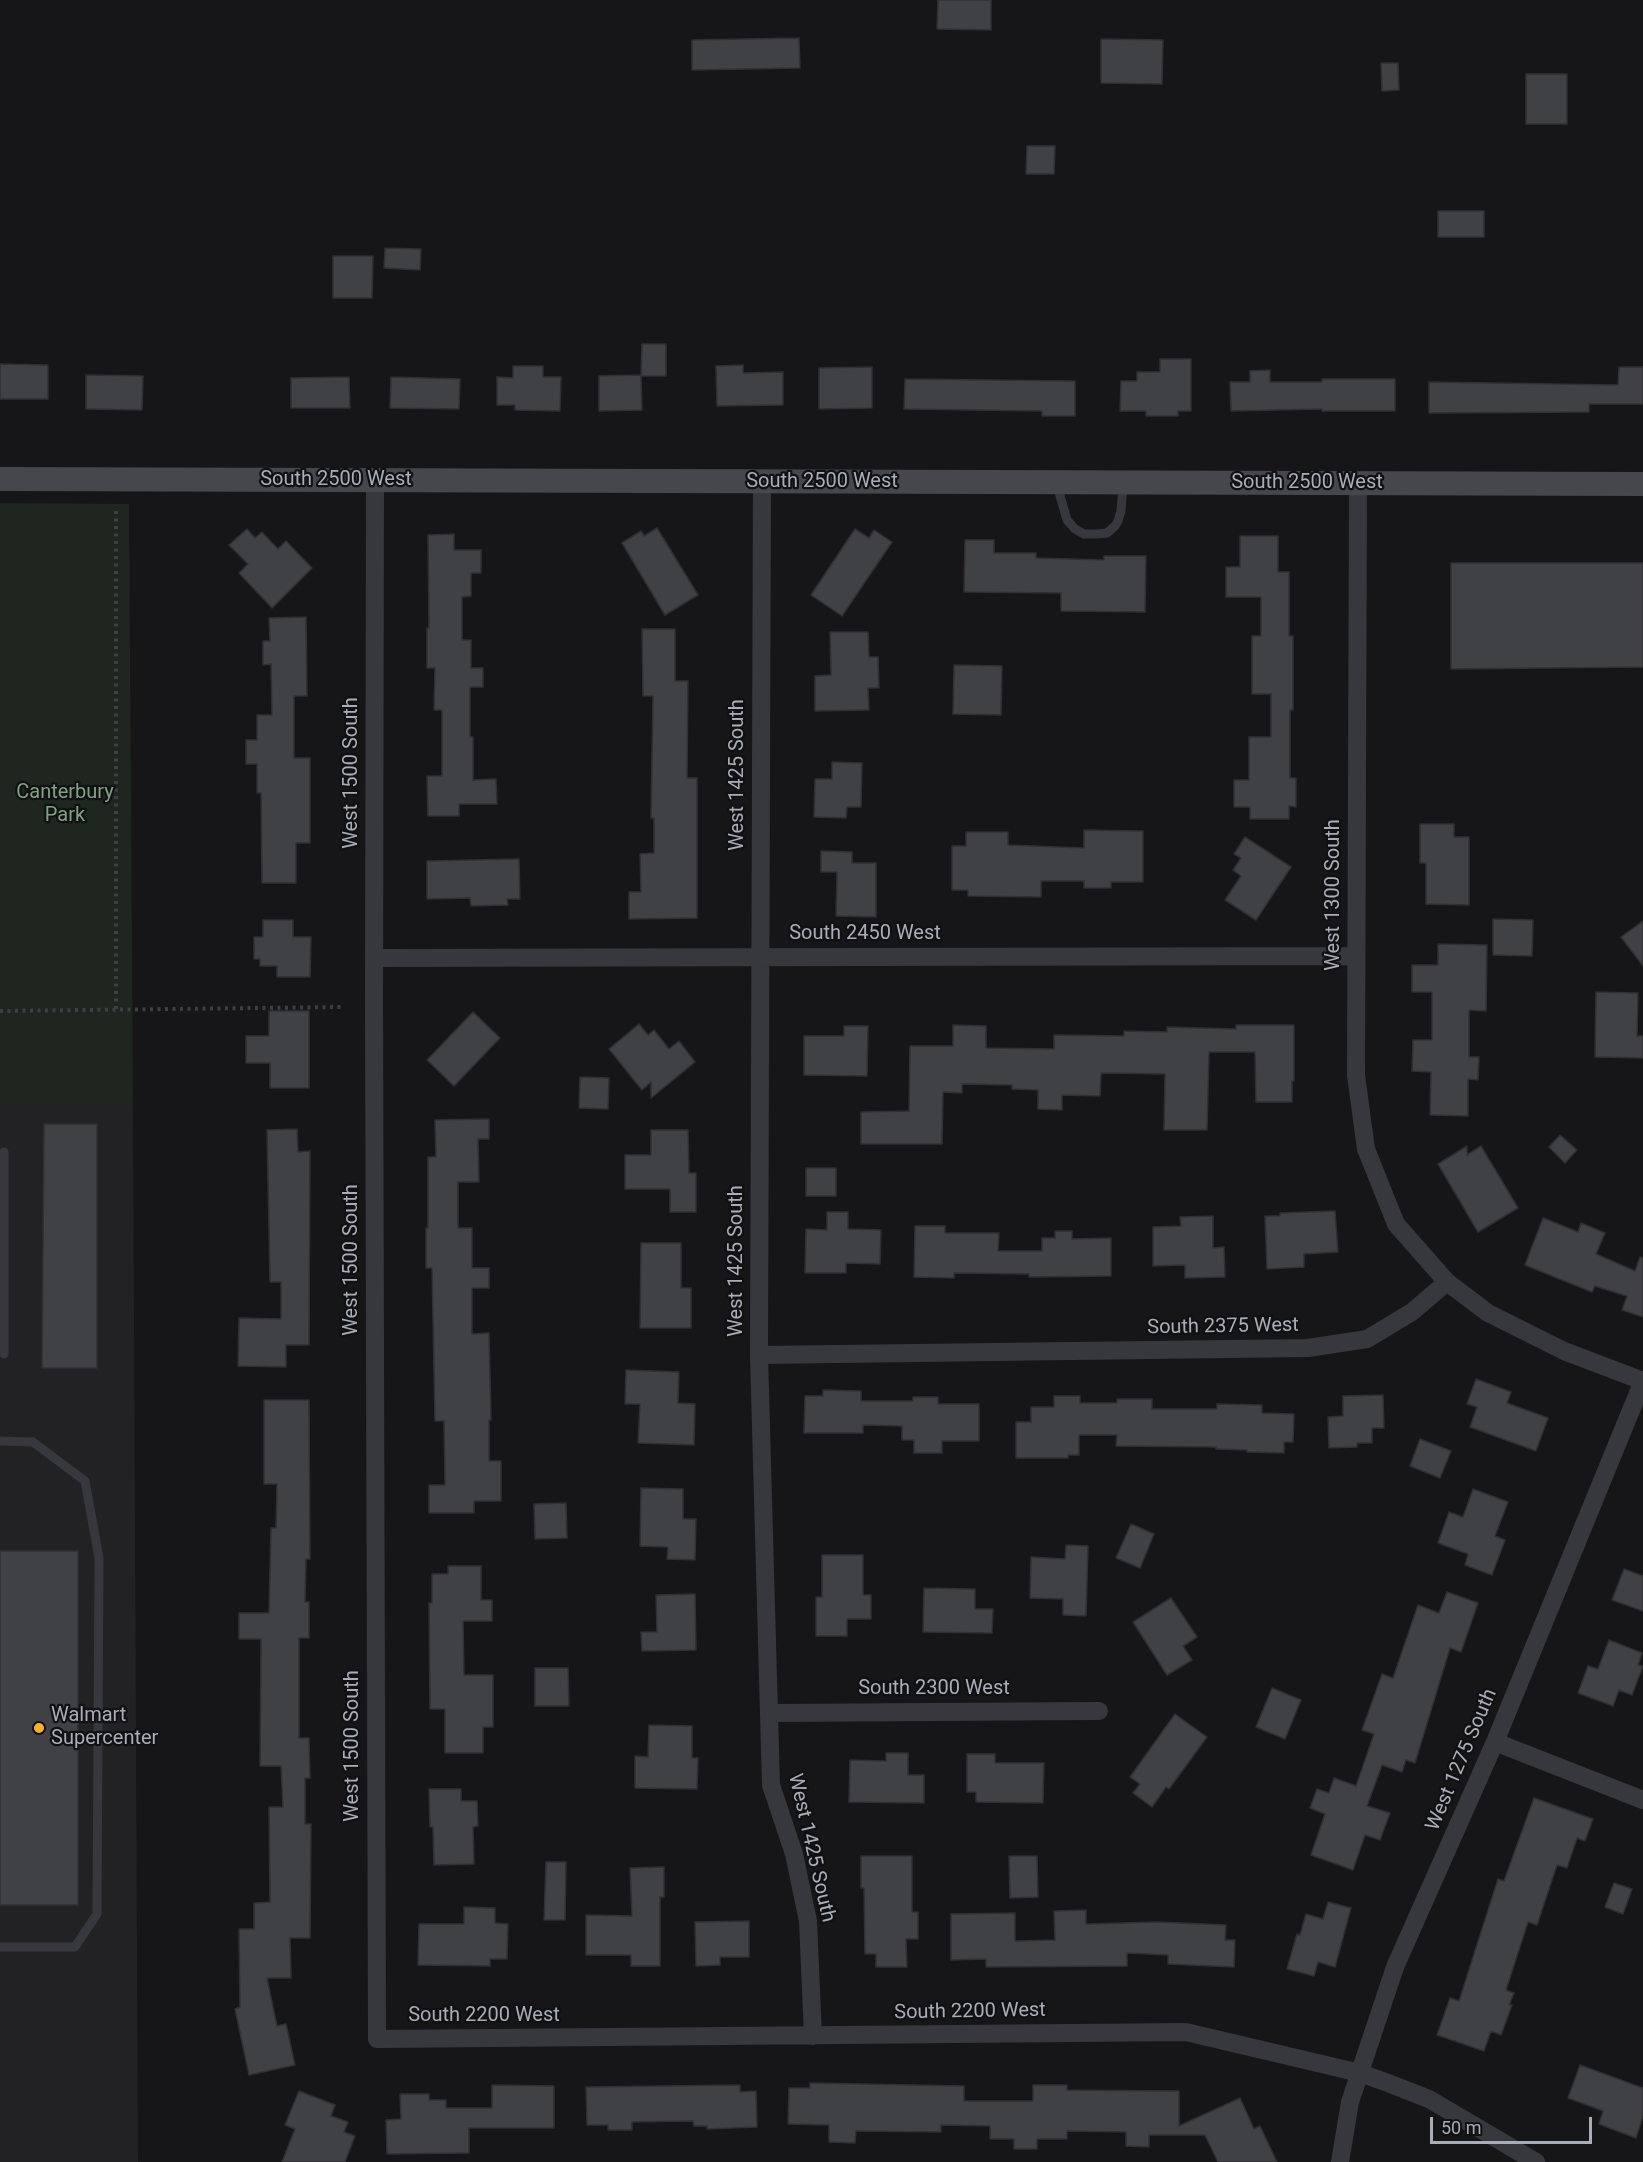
<!DOCTYPE html>
<html>
<head>
<meta charset="utf-8">
<style>
	body { margin:0 }
	#map { position:relative; width:1643px; height:2162px; overflow:hidden; background:#161618; font-family:Roboto,sans-serif }
	canvas { display:block }
	.scale { position:absolute; left:1430px; top:2117px; width:162px; height:27px; box-sizing:border-box; border:3px solid #a8adb8; border-top:0; padding-left:8px; font-size:18px; line-height:21px; white-space:nowrap; color:#a8adb8; -webkit-text-stroke:4px #111113; paint-order:stroke }
</style>
</head>
<body>
<div id="map">
<canvas width="1643" height="2162"></canvas>
<div class="scale">50 m</div>
</div>
<script>
const c = document.querySelector('canvas').getContext('2d');
c.lineJoin = 'round';
function paint(path, color) { c.fillStyle = color; c.fill(path, 'evenodd'); }
const toPath = rows => new Path2D(rows.map(r => 'M' + r).join(''));
function stroke(path, color, width, dash) { c.strokeStyle = color; c.lineWidth = width; c.lineCap = dash ? 'butt' : 'round'; c.setLineDash(dash || []); c.stroke(path); }
function drawText(font, color, halo, rows, align = 'center') {
  c.font = font + ' Roboto,sans-serif'; c.lineWidth = 4.5; c.setLineDash([]); c.textBaseline = 'middle'; c.strokeStyle = halo; c.fillStyle = color; for (const [text, x, y, turn = 0] of rows) {
    c.save(); c.translate(x, y); c.rotate((+turn || 0) * Math.PI / 180); c.textAlign = isNaN(turn) ? turn : align; if (halo) c.strokeText(text, 0, 0); c.fillText(text, 0, 0); c.restore();
  }
}
paint(toPath([
	[0,1105,133,1105,138,2162,0,2162]
]), '#222225');
paint(toPath([
	[0,503,129,504,133,1105,0,1105]
]), '#1e261f');
const building = toPath([
	[938,0,991,0,991,30,937,29,938,0],
	[799,38,800,68,692,70,692,40,799,38],
	[1101,39,1163,40,1162,84,1101,83,1101,39],
	[1381,63,1398,63,1399,90,1382,91,1381,63],
	[1526,74,1567,74,1567,124,1526,124,1526,74],
	[1027,146,1055,146,1054,174,1026,174,1027,146],
	[1438,211,1484,211,1484,237,1438,237,1438,211],
	[385,248,421,249,420,270,384,268,385,248],
	[333,256,373,256,372,298,333,298,333,256],
	[642,344,666,344,666,376,641,376,642,410,599,411,599,376,641,375,642,344],
	[1160,359,1191,359,1191,411,1178,411,1178,416,1146,416,1146,411,1120,411,1121,381,1137,381,1137,372,1160,372,1160,359],
	[0,364,48,365,48,399,0,399,0,364],
	[743,365,743,373,783,372,783,405,717,406,716,366,743,365],
	[513,366,543,366,543,377,561,377,560,411,515,410,515,405,497,405,497,377,513,378,513,366],
	[872,367,872,408,819,409,819,368,872,367],
	[1619,367,1643,367,1643,404,1589,404,1589,412,1429,413,1429,382,1618,385,1619,367],
	[1270,370,1270,382,1322,382,1322,379,1395,379,1395,411,1322,411,1322,409,1231,411,1230,382,1250,382,1250,371,1270,370],
	[86,375,143,376,142,410,86,409,86,375],
	[349,377,350,408,291,408,291,378,349,377],
	[391,377,460,379,459,409,390,408,391,377],
	[905,379,1075,381,1075,416,1042,416,1042,411,904,409,905,379],
	[657,528,698,595,665,615,622,543,641,531,644,536,657,528],
	[247,529,255,538,262,532,278,549,286,541,312,568,272,608,239,573,248,564,229,545,247,529],
	[855,529,869,538,874,530,892,542,842,616,811,595,855,529],
	[454,534,454,550,481,550,481,573,471,573,471,596,462,597,462,640,471,640,471,668,483,668,483,687,470,687,470,737,473,737,473,780,496,779,497,804,459,804,459,816,428,816,427,776,442,776,442,710,434,710,435,668,427,668,427,628,429,628,428,535,454,534],
	[1240,536,1278,536,1278,572,1289,572,1289,636,1293,636,1293,710,1290,710,1290,778,1296,778,1296,807,1289,806,1289,819,1250,819,1250,807,1234,807,1234,780,1249,780,1249,737,1271,737,1271,694,1252,694,1252,636,1261,636,1261,597,1226,597,1226,567,1240,567,1240,536],
	[965,540,994,540,994,553,1036,553,1036,558,1104,560,1104,556,1146,556,1145,612,1061,611,1061,593,964,592,965,540],
	[1451,563,1643,563,1643,667,1451,669,1451,563],
	[306,617,307,696,294,696,294,758,310,758,310,843,296,843,296,883,262,883,261,793,257,793,257,764,246,764,246,740,257,740,257,715,272,715,271,664,263,665,263,641,270,641,269,618,306,617],
	[642,629,675,629,675,681,688,681,687,778,697,778,697,918,629,919,629,892,641,892,640,854,654,853,654,818,651,818,653,696,643,696,642,629],
	[830,632,868,632,869,657,878,657,879,688,868,688,869,710,815,711,815,676,831,675,830,632],
	[954,665,1002,666,1001,715,953,714,954,665],
	[832,762,862,763,861,807,847,807,846,818,814,817,815,779,832,779,832,762],
	[1420,824,1454,824,1454,837,1469,837,1469,905,1426,904,1426,863,1420,863,1420,824],
	[1084,830,1143,831,1143,882,1111,882,1111,888,1084,888,1084,881,1041,881,1041,897,968,896,968,890,952,890,952,846,966,846,966,832,1008,832,1008,845,1084,848,1084,830],
	[1245,837,1291,867,1256,920,1225,900,1241,876,1233,870,1241,858,1234,854,1245,837],
	[821,851,852,852,852,863,876,863,876,917,836,916,837,872,821,872,821,851],
	[519,859,520,899,507,899,508,905,471,906,470,898,427,899,427,861,519,859],
	[1493,919,1533,920,1532,956,1493,955,1493,919],
	[263,920,293,920,293,937,311,937,310,977,277,977,277,966,260,966,260,959,254,959,254,937,263,937,263,920],
	[1643,921,1643,966,1621,937,1643,921],
	[1438,944,1487,945,1486,1011,1469,1010,1469,1057,1479,1057,1478,1080,1468,1079,1468,1116,1430,1115,1431,1072,1412,1071,1413,1040,1432,1040,1432,992,1412,992,1412,965,1438,965,1438,944],
	[1596,992,1638,993,1637,1036,1643,1036,1643,1058,1595,1057,1596,992],
	[269,1011,309,1011,309,1088,270,1088,270,1063,246,1063,246,1036,269,1036,269,1011],
	[473,1012,500,1038,454,1086,427,1060,473,1012],
	[639,1024,648,1035,654,1030,669,1049,679,1041,695,1062,651,1098,651,1082,642,1090,609,1049,639,1024],
	[953,1025,986,1026,986,1048,1054,1049,1054,1035,1124,1036,1124,1031,1167,1032,1167,1027,1236,1029,1236,1025,1294,1025,1294,1081,1292,1081,1292,1102,1256,1102,1255,1052,1209,1052,1207,1130,1164,1130,1165,1074,1101,1073,1100,1096,1062,1095,1062,1110,1038,1109,1038,1090,1012,1089,1012,1085,962,1084,962,1093,943,1092,942,1144,861,1144,861,1112,909,1111,910,1046,953,1046,953,1025],
	[844,1026,868,1026,867,1076,804,1075,804,1036,844,1036,844,1026],
	[580,1077,609,1078,608,1109,579,1108,580,1077],
	[489,1119,489,1139,478,1139,479,1182,458,1182,458,1228,472,1228,472,1268,489,1268,489,1288,472,1288,472,1334,489,1333,491,1420,489,1420,489,1461,501,1461,501,1501,474,1501,474,1513,429,1513,429,1485,445,1485,444,1421,435,1421,432,1268,426,1268,426,1228,428,1228,428,1157,436,1157,435,1120,489,1119],
	[44,1124,97,1124,97,1368,42,1368,44,1124],
	[297,1129,298,1152,310,1151,309,1345,286,1345,286,1367,238,1366,239,1318,281,1319,281,1282,270,1282,267,1130,297,1129],
	[651,1130,688,1130,689,1173,696,1173,696,1212,670,1212,670,1189,625,1189,625,1155,651,1155,651,1130],
	[1560,1135,1577,1150,1565,1163,1549,1147,1560,1135],
	[1467,1146,1467,1155,1481,1146,1518,1208,1478,1232,1438,1164,1467,1146],
	[806,1168,836,1168,836,1196,806,1196,806,1168],
	[1335,1211,1338,1252,1304,1254,1304,1267,1267,1269,1265,1216,1280,1216,1280,1213,1335,1211],
	[827,1212,848,1212,848,1229,881,1230,880,1264,846,1263,846,1273,805,1273,806,1229,827,1230,827,1212],
	[1213,1216,1213,1248,1224,1247,1225,1277,1185,1278,1185,1265,1153,1266,1153,1227,1181,1226,1180,1217,1213,1216],
	[1543,1218,1578,1232,1581,1223,1605,1233,1596,1254,1635,1271,1640,1257,1643,1258,1643,1317,1622,1310,1627,1296,1595,1286,1592,1292,1525,1265,1543,1218],
	[915,1226,945,1226,945,1233,999,1233,998,1251,1042,1251,1042,1238,1055,1238,1055,1231,1072,1231,1072,1239,1111,1238,1111,1276,1029,1277,1029,1274,954,1273,954,1278,914,1277,915,1226],
	[641,1243,681,1243,681,1288,691,1288,691,1328,640,1328,641,1243],
	[626,1370,679,1372,678,1403,695,1404,694,1445,638,1443,640,1404,625,1404,626,1370],
	[1476,1379,1511,1392,1507,1403,1548,1418,1536,1451,1470,1427,1477,1407,1467,1404,1476,1379],
	[823,1390,861,1391,861,1401,913,1401,913,1397,938,1397,938,1404,979,1404,979,1441,942,1441,942,1453,914,1453,914,1440,902,1440,902,1426,863,1425,863,1433,804,1433,805,1396,823,1396,823,1390],
	[1383,1395,1384,1428,1372,1428,1372,1443,1357,1443,1357,1447,1329,1448,1328,1417,1343,1416,1343,1396,1383,1395],
	[1054,1396,1080,1396,1080,1403,1117,1403,1117,1399,1152,1399,1152,1409,1217,1409,1217,1404,1262,1405,1262,1413,1294,1414,1293,1442,1284,1442,1284,1453,1247,1452,1247,1450,1216,1449,1216,1447,1116,1446,1117,1435,1079,1435,1079,1455,1068,1455,1068,1458,1016,1458,1016,1422,1031,1422,1031,1407,1054,1407,1054,1396],
	[264,1400,309,1400,310,1559,306,1559,305,1602,309,1602,309,1638,299,1638,299,1738,309,1738,310,1778,305,1778,305,1824,311,1824,310,1938,290,1938,291,1978,267,1978,277,2026,286,2024,295,2065,249,2075,235,2009,240,2007,239,1929,254,1929,254,1903,270,1902,269,1807,283,1807,281,1766,260,1766,261,1639,239,1639,239,1613,269,1613,271,1528,276,1528,277,1484,264,1484,264,1400],
	[1420,1439,1451,1451,1440,1478,1410,1466,1420,1439],
	[641,1488,683,1489,683,1519,696,1519,695,1560,667,1559,668,1547,640,1546,641,1488],
	[1473,1489,1508,1502,1495,1536,1505,1540,1492,1575,1465,1565,1468,1554,1438,1543,1449,1512,1463,1517,1473,1489],
	[566,1503,567,1538,535,1539,534,1504,566,1503],
	[1131,1524,1154,1534,1140,1568,1116,1558,1131,1524],
	[1066,1545,1088,1546,1086,1616,1063,1615,1063,1599,1030,1598,1031,1557,1065,1559,1066,1545],
	[0,1551,78,1551,78,1905,0,1905,0,1551],
	[822,1555,863,1555,863,1595,871,1595,871,1619,847,1619,847,1636,816,1636,816,1597,822,1597,822,1555],
	[448,1566,481,1566,481,1600,492,1600,492,1621,463,1621,464,1675,493,1675,493,1727,483,1727,483,1753,445,1753,445,1709,430,1709,429,1603,432,1603,432,1574,448,1574,448,1566],
	[1624,1569,1643,1576,1643,1611,1612,1600,1624,1569],
	[924,1588,975,1589,975,1609,993,1609,992,1633,923,1632,924,1588],
	[1447,1592,1478,1603,1461,1652,1450,1648,1415,1763,1406,1760,1402,1772,1382,1765,1367,1806,1390,1813,1380,1840,1365,1835,1353,1870,1311,1855,1325,1814,1310,1808,1317,1789,1329,1793,1334,1778,1356,1786,1374,1734,1362,1730,1382,1674,1393,1678,1418,1605,1439,1613,1447,1592],
	[695,1594,696,1650,642,1651,641,1632,657,1632,656,1595,695,1594],
	[1171,1598,1197,1637,1183,1646,1192,1660,1167,1675,1133,1622,1171,1598],
	[1609,1640,1642,1653,1638,1665,1643,1666,1632,1695,1619,1690,1613,1706,1578,1693,1588,1666,1598,1669,1609,1640],
	[535,1668,568,1668,569,1706,535,1706,535,1668],
	[1272,1688,1301,1700,1285,1739,1256,1727,1272,1688],
	[1175,1714,1207,1737,1169,1789,1166,1787,1152,1807,1133,1793,1140,1784,1130,1777,1175,1714],
	[649,1725,692,1726,692,1758,698,1758,697,1789,635,1788,635,1756,648,1757,649,1725],
	[886,1753,908,1753,908,1775,924,1775,924,1803,849,1802,850,1760,886,1761,886,1753],
	[967,1754,995,1754,995,1763,1044,1763,1043,1803,976,1802,976,1792,967,1792,967,1754],
	[429,1789,461,1789,461,1801,477,1801,478,1826,473,1827,474,1864,434,1865,433,1827,430,1827,429,1789],
	[1534,1798,1593,1819,1585,1841,1577,1838,1567,1868,1557,1865,1537,1925,1528,1922,1506,1990,1514,1993,1509,2005,1512,2005,1501,2035,1491,2031,1484,2051,1437,2035,1450,1998,1459,2001,1498,1879,1504,1881,1534,1798],
	[861,1856,912,1856,912,1912,918,1912,918,1939,906,1939,907,1967,876,1967,876,1954,865,1954,864,1888,861,1888,861,1856],
	[1009,1856,1037,1856,1038,1897,1010,1898,1009,1856],
	[546,1862,566,1862,565,1920,544,1920,546,1862],
	[664,1867,664,1897,660,1897,660,1966,631,1966,631,1955,586,1955,586,1915,632,1916,630,1868,664,1867],
	[1614,1883,1632,1889,1623,1914,1605,1907,1614,1883],
	[1328,1902,1351,1908,1335,1967,1318,1962,1314,1976,1287,1969,1297,1934,1300,1935,1306,1914,1323,1919,1328,1902],
	[464,1907,495,1908,495,1923,508,1924,507,1959,490,1959,490,1966,418,1965,419,1924,464,1924,464,1907],
	[1086,1910,1086,1924,1158,1922,1226,1925,1225,1940,1235,1940,1234,1967,1168,1964,1168,1955,1127,1953,1127,1966,986,1967,986,1959,951,1960,951,1914,1015,1913,1015,1941,1055,1940,1054,1911,1086,1910],
	[749,1921,749,1957,720,1957,720,1965,696,1966,695,1922,749,1921],
	[1580,2065,1643,2088,1643,2116,1636,2138,1599,2124,1603,2111,1568,2098,1580,2065],
	[810,2083,964,2086,964,2101,1033,2101,1033,2085,1067,2085,1067,2090,1179,2091,1179,2126,1240,2098,1254,2129,1260,2126,1277,2162,1218,2162,1205,2135,1149,2135,1149,2147,1126,2146,1126,2132,1067,2131,1067,2139,1037,2139,1037,2149,1014,2149,1014,2139,990,2139,990,2126,941,2125,941,2132,856,2131,855,2143,829,2142,829,2125,788,2124,789,2088,810,2088,810,2083],
	[492,2085,554,2086,554,2128,469,2128,469,2153,387,2154,386,2120,401,2119,400,2094,429,2094,429,2100,446,2100,446,2108,492,2108,492,2085],
	[740,2085,740,2092,756,2091,757,2127,707,2129,707,2126,694,2126,693,2121,632,2122,632,2130,608,2130,608,2125,587,2125,586,2087,740,2085],
	[299,2091,335,2105,331,2116,348,2122,344,2132,355,2136,345,2162,282,2162,295,2129,285,2125,299,2091]
]);
paint(building, '#404145');
stroke(building, '#303034', 1.5);
stroke(toPath([
	[116,511,116,1010],
	[0,1011,342,1007]
]), '#3d3f44', 4, [3, 4.5]);
stroke(toPath([
	[1057,485,1067,520,1075,529,1084,534,1097,534,1107,533,1115,526,1118,521,1121,511,1123,484],
	[4,1152,4,1354],
	[0,1441,33,1442,85,1481,99,1558,97,1914,75,1947,0,1947]
]), '#37383d', 9);
stroke(toPath([
	[375,480,374,1001,377,2039,1186,2032,1360,2073,1388,2083,1429,2099,1536,2162],
	[762,481,759,1355,771,1785,794,1854,808,1921,813,2036],
	[1358,484,1356,1075,1366,1149,1396,1224,1447,1282,1488,1313,1564,1351,1643,1381],
	[374,958,1356,956],
	[759,1355,1308,1348,1367,1339,1412,1312,1447,1282],
	[769,1713,1099,1711],
	[1495,1742,1643,1800],
	[1340,2162,1350,2102,1395,1967,1495,1742,1643,1381]
]), '#37383d', 18);
stroke(toPath([
	[0,479,1643,484]
]), '#45474d', 24);
for (const [x, y, r, color] of [
	[39,1728,6,"#f2b134"]
]) { const dot = new Path2D(); dot.arc(x, y, r, 0, 2 * Math.PI); c.fillStyle = color; c.fill(dot); stroke(dot, '#111113', 2); }
drawText('20px', '#a8adb8', '#111113', [
	["South 2500 West",336,480],
	["South 2500 West",822,482],
	["South 2500 West",1307,483],
	["West 1500 South",352,773,-90],
	["West 1425 South",738,775,-90],
	["West 1300 South",1334,895,-90],
	["South 2450 West",865,934],
	["West 1500 South",352,1260,-90],
	["West 1425 South",737,1261,-90],
	["South 2375 West",1223,1327,-1],
	["South 2300 West",934,1689],
	["West 1500 South",353,1746,-90],
	["West 1275 South",1462,1760,-67],
	["West 1425 South",811,1848,77],
	["South 2200 West",970,2012,-1],
	["South 2200 West",484,2016]
]);
drawText('20px', '#7fa381', '#111113', [
	["Canterbury",65,793],
	["Park",65,816]
]);
drawText('20px', '#a8adb8', '#111113', [
	["Walmart",51,1716],
	["Supercenter",51,1739]
], 'left');
</script>
</body>
</html>
